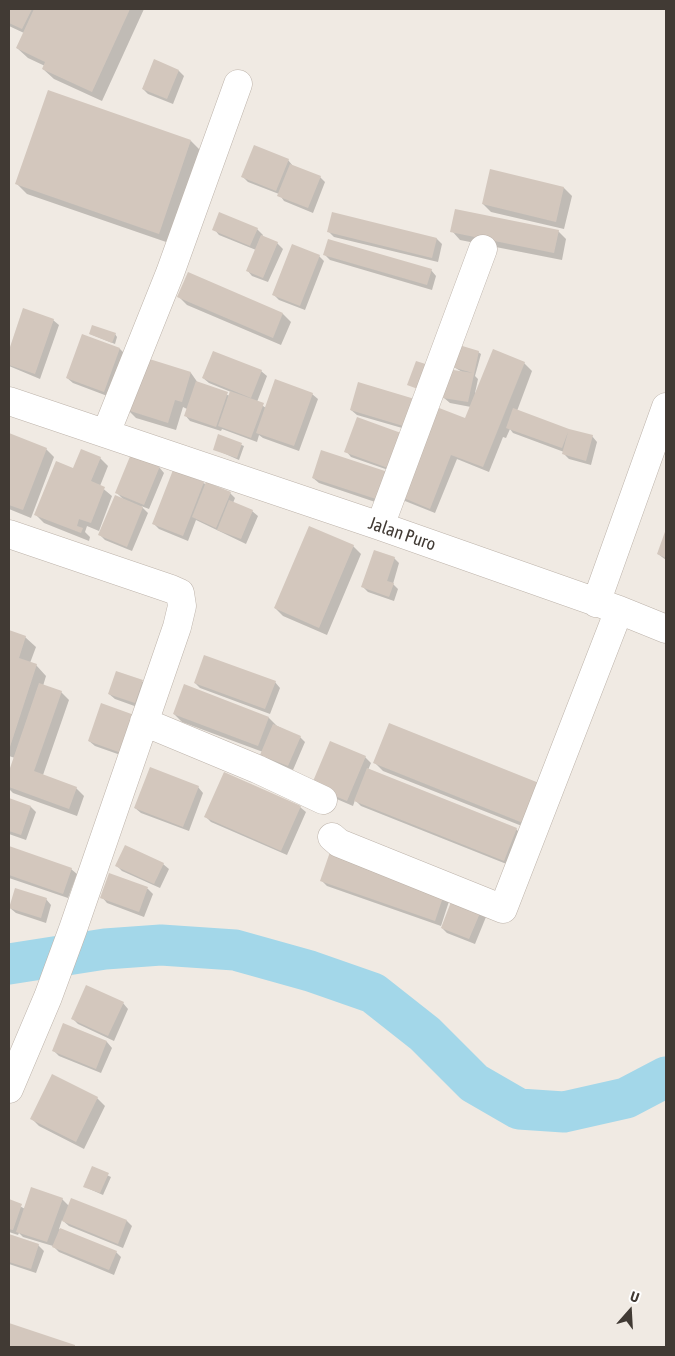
<!DOCTYPE html>
<html>
<head>
<meta charset="utf-8">
<style>
	body { margin:0 }
	#map { position:relative; width:675px; height:1356px; overflow:hidden; background:#f0eae3; font-family:"Asap Condensed",sans-serif }
	canvas { display:block }
	.frame { position:absolute; inset:0; border:10px solid #413a34; pointer-events:none }
	.north { position:absolute; left:605px; top:1286px; width:50px; height:50px; -webkit-text-stroke:4px #fff; paint-order:stroke; rotate:19deg; font-size:14px; font-weight:700; line-height:20px; text-align:center; color:#413a34 }
	.north::after { content:''; display:block; margin:auto; width:18px; height:22px; background:#413a34; clip-path:polygon(50% 0,100% 100%,50% 72%,0 100%) }
</style>
</head>
<body>
<div id="map">
<canvas width="675" height="1356"></canvas>
<div class="frame"></div>
<div class="north">U</div>
</div>
<script>
const c = document.querySelector('canvas').getContext('2d');
c.lineJoin = 'round';
function paint(path, color) { c.fillStyle = color; c.fill(path, 'evenodd'); }
const toPath = rows => new Path2D(rows.map(r => 'M' + r).join(''));
function stroke(path, color, width, dash) { c.strokeStyle = color; c.lineWidth = width; c.lineCap = dash ? 'butt' : 'round'; c.setLineDash(dash || []); c.stroke(path); }
function drawText(font, color, halo, rows, align = 'center') {
  c.font = font + ' "Asap Condensed",sans-serif'; c.lineWidth = 4; c.setLineDash([]); c.textBaseline = 'middle'; c.strokeStyle = halo; c.fillStyle = color; for (const [text, x, y, turn = 0] of rows) {
    c.save(); c.translate(x, y); c.rotate((+turn || 0) * Math.PI / 180); c.textAlign = isNaN(turn) ? turn : align; if (halo) c.strokeText(text, 0, 0); c.fillText(text, 0, 0); c.restore();
  }
}
paint(toPath([
	[9,9,144,9,102,101,54,79,43,69,45,66,28,58,17,48,24,33,9,26],
	[154,61,179,71,184,76,173,104,148,94,143,89],
	[191,141,201,151,169,243,27,194,17,184],
	[288,160,293,166,320,177,325,182,313,213,284,201,279,194,248,182,243,177],
	[491,171,564,188,572,196,564,229,491,212,483,204],
	[214,229,257,229,263,235,262,237,277,243,283,249,268,282,252,276,247,270,256,250,219,235],
	[452,231,558,231,566,239,562,260,460,240],
	[329,232,437,239,442,244,438,262,334,237],
	[325,255,431,270,436,276,432,290,330,260],
	[319,256,324,261,305,310,279,300,274,295],
	[189,274,283,314,291,322,281,345,187,305,179,297],
	[23,310,53,320,59,325,40,379,9,366,9,354],
	[90,334,115,334,117,337,115,344],
	[83,336,120,349,125,354,110,397,73,383,67,378],
	[478,352,481,354,475,376,478,379,475,393,524,363,532,371,517,411,569,430,592,436,597,442,591,465,569,459,564,454,564,452,513,433,510,429,506,438,503,437,489,472,457,459,435,513,405,501,400,496,466,420,471,407,450,403,444,398,462,372,454,367],
	[144,359,191,373,198,383,230,396,231,392,209,383,203,378,261,371,267,376,257,402,266,408,312,394,318,399,299,451,263,438,259,435,257,442,222,429,221,431,190,421,185,415,187,409,183,407,176,430,136,418,128,410],
	[359,384,416,432,357,415,351,410],
	[401,434,394,472,351,457,346,451],
	[9,435,46,449,54,457,31,518,9,509],
	[219,436,244,446,239,460,214,449],
	[322,451,387,506,319,483,313,478],
	[100,458,108,466,100,486,112,496,99,531,87,526,85,532,90,537,89,541,44,523,36,515,74,470],
	[159,467,164,473,149,509,141,506,148,513,132,551,105,540,100,535,124,500,117,493],
	[203,483,230,493,235,498,233,503,252,511,258,516,246,544,196,520,188,541,159,529,154,524],
	[666,532,666,560,658,554],
	[353,546,361,554,327,635,283,616,275,608],
	[394,558,399,563,393,584,398,589,394,601,368,592,363,587],
	[9,631,25,637,36,647,30,663,36,665,46,676,43,686,61,692,69,700,43,775,76,788,84,796,77,816,13,793,9,789,9,775,15,758,9,756],
	[117,673,143,682,148,687,140,708,115,699,109,694],
	[275,682,280,688,270,714,200,688,195,683],
	[185,686,269,718,277,726,300,737,305,742,293,770,267,760,263,752,182,722,174,714],
	[136,717,129,758,95,746,89,741],
	[365,757,371,763,368,770,516,829,522,835,509,865,361,806,355,800,353,806,318,791],
	[375,763,547,792,532,830,383,771],
	[198,787,203,793,189,831,141,813,135,808],
	[9,799,31,807,36,812,26,840,9,834],
	[300,807,306,812,287,855,211,822,206,817],
	[9,847,71,869,77,874,68,898,9,878],
	[163,864,169,869,160,888,122,871,117,866],
	[110,875,148,889,153,894,144,917,107,903,102,897],
	[322,881,451,895,441,926,327,886],
	[455,896,488,912,475,944,447,933,442,928],
	[46,899,51,905,46,923,16,913,10,908],
	[123,1003,128,1009,114,1041,78,1024,72,1018],
	[64,1025,107,1042,112,1048,101,1073,59,1056,54,1051],
	[97,1098,105,1106,84,1149,39,1126,31,1118],
	[92,1168,111,1177,103,1195,85,1187],
	[62,1199,69,1206,127,1221,132,1226,123,1248,69,1226,62,1220,59,1229,116,1252,121,1257,114,1275,59,1252,53,1246,23,1237,19,1233,18,1235,9,1232,9,1200,25,1209],
	[9,1235,38,1245,44,1251,36,1273,9,1264],
	[9,1324,75,1346,76,1347,9,1347]
]), '#0003');
stroke(toPath([
	[9,964,105,949,161,945,235,950,310,971,373,993,425,1034,474,1083,519,1109,564,1112,626,1098,666,1077]
]), '#a3d7e9', 41);
paint(toPath([
	[9,9,32,9,22,29,9,23],
	[34,9,130,9,92,92,42,69,45,62,16,48],
	[154,59,179,70,167,99,142,89],
	[48,90,191,140,159,234,15,184],
	[254,145,289,159,276,191,241,177],
	[290,164,321,176,308,208,277,196],
	[490,169,564,187,556,222,482,204],
	[455,209,559,230,554,253,450,232],
	[219,212,258,228,250,246,212,230],
	[332,212,437,238,432,258,327,232],
	[261,235,278,242,263,278,246,271],
	[328,239,432,269,427,285,323,255],
	[292,244,320,255,300,306,272,295],
	[188,272,283,313,273,338,177,297],
	[23,308,54,319,35,374,9,365,9,350],
	[92,325,116,333,112,343,89,334],
	[82,334,120,348,104,392,66,378],
	[459,345,479,351,468,402,443,398,447,369,473,373,452,367],
	[493,349,525,362,483,467,451,455,430,509,399,496,434,406,465,418],
	[213,351,262,370,251,398,202,378],
	[143,357,191,372,182,402,175,400,168,423,127,410],
	[416,361,435,367,426,392,407,385],
	[275,379,313,393,294,446,256,433],
	[196,381,228,392,216,427,184,416],
	[358,382,418,400,410,428,350,410],
	[230,391,264,403,251,438,218,426],
	[513,408,569,429,593,435,586,461,562,454,568,432,562,448,506,428],
	[357,417,401,433,388,468,344,452],
	[9,433,47,448,23,510,9,505],
	[218,434,242,443,237,458,213,450],
	[81,449,101,457,91,481,105,487,91,523,79,519,77,526,83,528,81,533,34,515,56,461,73,468],
	[321,450,391,473,382,501,312,478],
	[131,454,160,466,144,505,115,493],
	[173,470,204,482,183,536,152,524],
	[206,482,231,492,216,528,192,517],
	[115,495,143,507,127,547,98,535],
	[229,500,253,510,241,539,217,530],
	[309,526,354,545,319,628,274,608],
	[666,529,666,558,657,554],
	[374,550,395,557,387,581,394,583,389,597,361,587],
	[9,630,26,636,19,658,37,664,9,750],
	[204,655,276,681,265,709,194,683],
	[116,671,143,680,135,703,108,694],
	[39,683,62,691,34,771,77,787,69,809,9,787,9,771],
	[184,684,269,717,258,746,173,714],
	[101,703,137,716,124,754,88,741],
	[389,723,539,783,523,823,373,763],
	[273,724,301,736,288,766,260,755],
	[330,741,366,756,347,801,311,786],
	[150,767,199,786,183,827,134,808],
	[367,768,517,828,504,861,354,801],
	[224,772,301,806,281,851,204,817],
	[9,798,31,806,21,835,9,831],
	[125,845,164,863,154,884,115,866],
	[9,846,72,868,63,894,9,875],
	[331,849,446,888,435,921,320,881],
	[109,873,148,887,139,912,100,898],
	[15,888,47,898,41,918,9,908],
	[454,894,483,906,469,939,441,928],
	[86,985,124,1002,108,1036,71,1019],
	[63,1023,107,1041,96,1069,52,1051],
	[52,1074,98,1097,76,1142,30,1119],
	[92,1166,109,1173,100,1193,83,1187],
	[31,1187,63,1198,47,1242,16,1232],
	[71,1198,127,1220,118,1244,62,1221],
	[9,1199,22,1204,13,1230,9,1229],
	[60,1228,117,1251,109,1270,52,1247],
	[9,1234,39,1244,31,1269,9,1262],
	[9,1323,75,1345,75,1347,9,1347]
]), '#d3c7bd');
const minor = toPath([
	[9,401,380,526,619,610,666,629],
	[106,433,170,273,238,84],
	[380,526,483,249],
	[9,534,171,589,180,593,182,606,177,627,73,929,48,997,9,1089],
	[596,603,666,407],
	[144,722,257,769,323,800],
	[332,837,339,843,503,909,619,610]
]);
stroke(minor, '#bdb3aa', 29);
stroke(minor, '#fff', 28);
drawText('18px', '#413a34', '#fff', [
	["Jalan Puro",402,534,19]
]);
</script>
</body>
</html>
